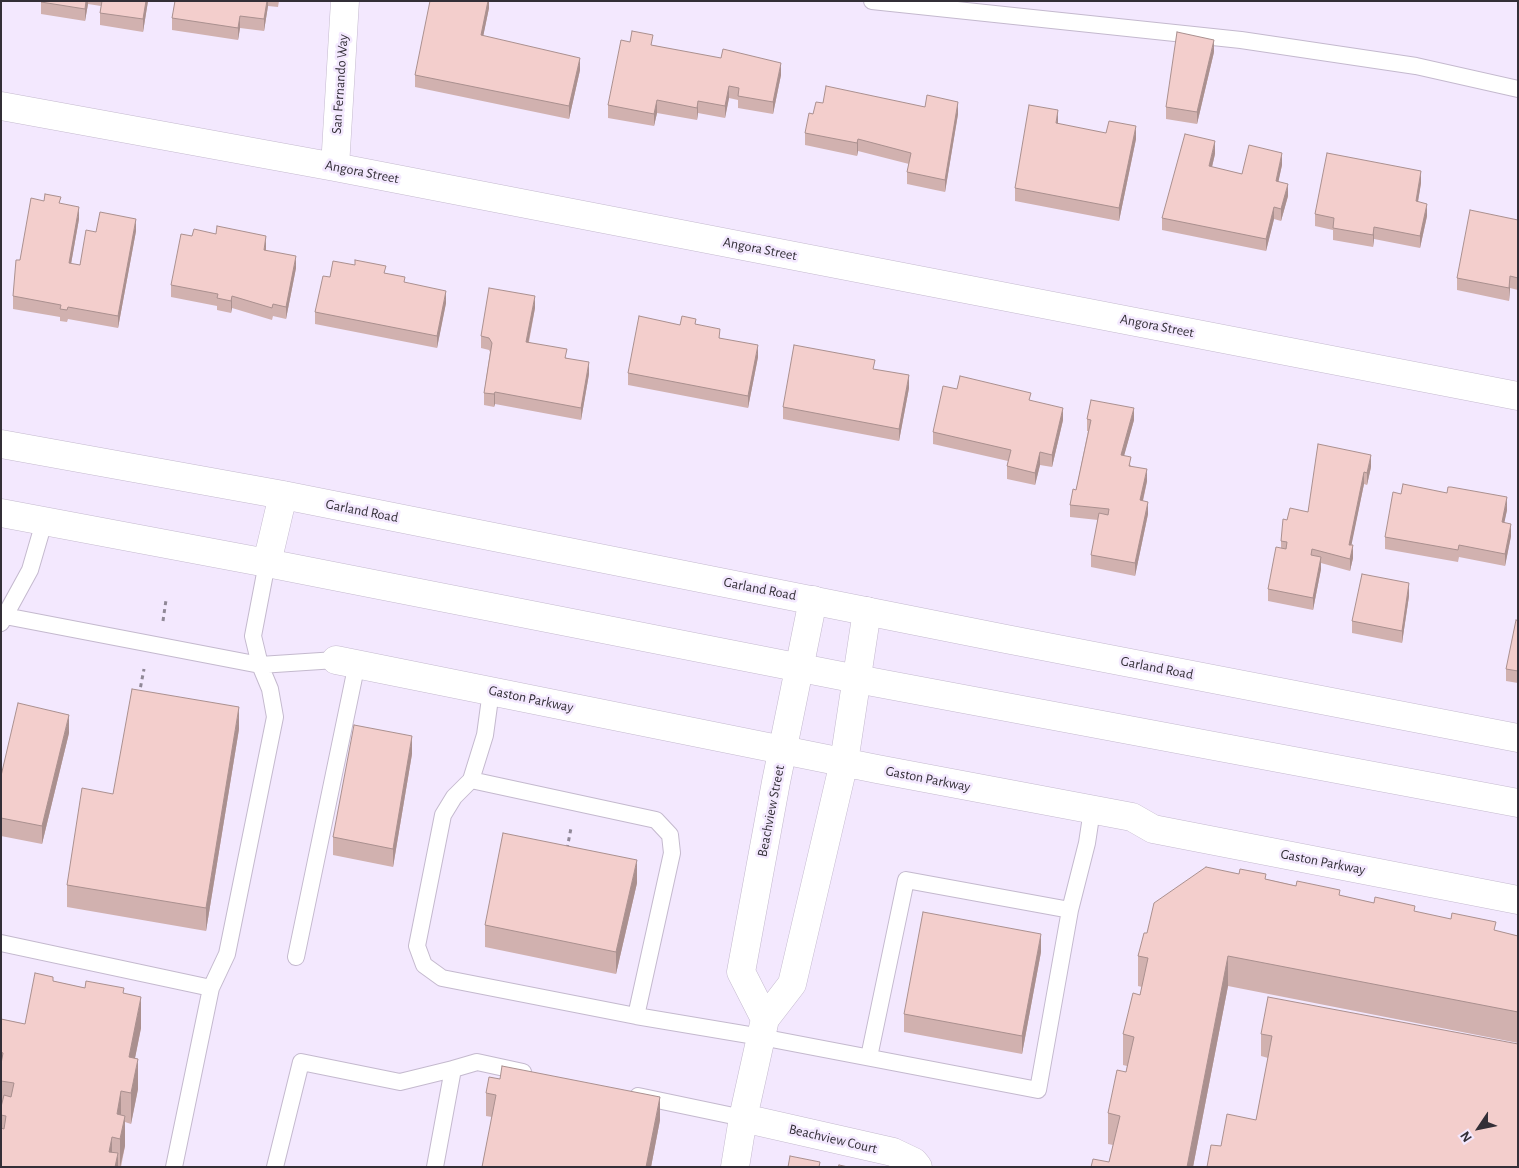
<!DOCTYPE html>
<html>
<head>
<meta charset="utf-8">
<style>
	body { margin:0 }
	#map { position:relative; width:1519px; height:1168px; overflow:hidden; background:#f3e8fe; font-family:"Alegreya Sans",sans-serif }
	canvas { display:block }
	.frame { position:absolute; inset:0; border:2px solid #332f37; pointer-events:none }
	.north { position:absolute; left:1454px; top:1103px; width:50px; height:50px; -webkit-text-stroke:4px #f3e8fe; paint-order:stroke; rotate:236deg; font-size:14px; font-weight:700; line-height:20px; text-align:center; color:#332f37 }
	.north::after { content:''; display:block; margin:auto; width:18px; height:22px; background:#332f37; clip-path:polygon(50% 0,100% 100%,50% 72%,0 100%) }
</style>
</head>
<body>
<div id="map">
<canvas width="1519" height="1168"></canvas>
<div class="frame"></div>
<div class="north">N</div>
</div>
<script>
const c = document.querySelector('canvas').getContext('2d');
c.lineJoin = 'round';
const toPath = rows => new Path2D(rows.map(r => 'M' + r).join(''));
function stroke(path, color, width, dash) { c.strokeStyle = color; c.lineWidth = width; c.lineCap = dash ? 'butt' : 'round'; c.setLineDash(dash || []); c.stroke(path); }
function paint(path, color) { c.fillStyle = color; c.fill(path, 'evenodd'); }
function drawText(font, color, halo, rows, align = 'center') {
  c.font = font + ' "Alegreya Sans",sans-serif'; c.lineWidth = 5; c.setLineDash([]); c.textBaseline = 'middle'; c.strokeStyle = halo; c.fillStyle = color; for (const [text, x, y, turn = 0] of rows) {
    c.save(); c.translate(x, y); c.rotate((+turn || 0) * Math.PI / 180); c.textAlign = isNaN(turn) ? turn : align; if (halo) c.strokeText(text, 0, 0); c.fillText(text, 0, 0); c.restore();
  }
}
const service = toPath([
	[872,1,1241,40,1416,66,1518,89],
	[5,616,260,665,336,660],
	[1,623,30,570,44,522],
	[491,691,485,735,471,780,656,820,670,835,672,853,636,1016],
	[471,780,454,797,443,815,417,946,424,965,442,978,636,1016,761,1037,1038,1090,1070,910,1087,843,1092,810],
	[1,943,211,988],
	[296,957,357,663],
	[869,1057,906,880,1070,910],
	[638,1096,743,1118],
	[174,1167,211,988,227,954,275,717,270,689,260,665,253,636,267,563],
	[275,1167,301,1062,400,1082,453,1069],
	[435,1167,453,1069,477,1062,523,1072]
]);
const minor = toPath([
	[1,106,335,167,1518,396],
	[335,167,345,1],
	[336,660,877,769,1132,817,1153,829,1518,900],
	[765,1019,741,972,776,782,813,600],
	[743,1118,893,1152,914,1162,918,1167],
	[735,1167,743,1118,765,1019,792,984,844,762,867,611]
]);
const primary = toPath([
	[1,444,283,495,1006,639,1518,738],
	[1,513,267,563,857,679,1518,803],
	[267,563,283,495]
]);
stroke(service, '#c4b9ce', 18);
stroke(minor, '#c4b9ce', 29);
stroke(primary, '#c4b9ce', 29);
stroke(toPath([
	[163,621,166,600],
	[139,695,144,669],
	[567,849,571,828]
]), '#908897', 3, [4, 4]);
stroke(service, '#fff', 16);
stroke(minor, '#fff', 28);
stroke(primary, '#fff', 28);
paint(toPath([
	[41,1,148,1,143,32,100,25,100,13,101,6,88,4,85,21,41,14],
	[175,1,279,1,278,7,268,6,264,31,240,28,238,40,172,30,172,18],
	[489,1,489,8,483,36,580,70,569,119,415,87,415,75],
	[653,45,781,75,773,114,738,108,738,100,729,98,725,118,698,113,697,120,657,113,654,126,608,118,608,105],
	[1214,52,1197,124,1166,119,1166,107],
	[823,103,958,114,945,192,907,184,907,172,909,164,858,151,857,156,805,145,805,133,813,114],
	[1058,124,1136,139,1119,221,1015,201,1015,188],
	[1215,154,1212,167,1242,174,1282,165,1278,182,1288,196,1281,221,1274,219,1266,251,1162,230,1162,218],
	[1421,183,1418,202,1427,216,1420,248,1374,239,1373,247,1333,240,1333,230,1315,226,1315,214],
	[61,204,79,219,71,264,80,265,96,232,136,231,118,328,68,319,67,322,60,321,60,317,13,309,13,296,20,260],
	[1518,220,1518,290,1510,288,1509,301,1457,290,1457,278],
	[192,236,266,248,266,250,296,268,286,319,273,316,272,320,232,308,231,313,217,310,217,306,171,297,171,285],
	[386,273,446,303,437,348,315,324,315,312,330,277],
	[535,308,529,342,567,358,589,374,581,420,495,404,494,407,484,405,484,393,490,352,489,350,481,348,481,336],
	[696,324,720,338,758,357,748,408,628,385,628,373,680,325],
	[909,388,899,441,783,419,783,407],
	[957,389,1031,401,1063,420,1052,467,1040,465,1035,485,1007,479,1007,466,1008,461,933,444,933,432],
	[1087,419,1134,420,1124,455,1131,466,1147,481,1143,501,1148,514,1135,576,1091,567,1091,555,1098,520,1070,517,1070,505,1076,490,1088,431,1087,431],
	[1371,467,1367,485,1364,484,1351,545,1353,558,1350,571,1321,563,1321,569,1313,610,1268,601,1268,589,1281,548,1281,541,1287,520,1308,512],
	[1507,510,1504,522,1511,536,1505,566,1459,557,1458,562,1385,549,1385,537],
	[1409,596,1402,643,1352,633,1352,621],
	[1518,621,1518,683,1506,681,1506,669],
	[239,729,206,931,67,907,67,885],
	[69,733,42,844,1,836,1,776],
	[412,754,393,867,333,855,333,837],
	[1239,874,1266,879,1415,912,1518,936,1518,1043,1228,986,1193,1167,1091,1167,1109,1162,1113,1145,1108,1144,1108,1113,1126,1072,1127,1066,1123,1065,1123,1034,1140,995,1142,987,1138,986,1138,956,1147,933],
	[637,883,616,974,485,947,485,925],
	[1041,952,1022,1054,904,1032,904,1014],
	[53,981,85,988,124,993,141,1028,135,1058,138,1089,131,1124,125,1122,125,1146,121,1167,1,1167,1,1019,25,1024],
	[1261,1034,1518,1044,1221,1146,1256,1120,1268,1058,1261,1056],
	[486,1093,660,1120,651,1167,482,1167,492,1117,486,1116]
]), '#d1b1af');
paint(toPath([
	[86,1,88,1,88,4,85,21,85,9],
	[146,1,148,1,143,32,143,19],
	[267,1,268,1,268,6,264,31,264,19],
	[488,1,489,1,489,8,481,47,481,35],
	[240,16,240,28,238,40,238,28],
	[1214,40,1214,52,1197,124,1197,112],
	[580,58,580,70,569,119,569,106],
	[781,63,781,75,773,114,773,102],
	[729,86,729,98,725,118,725,106],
	[657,100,657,113,654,126,654,114],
	[698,101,698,113,697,120,697,108],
	[958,102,958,114,945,192,945,180],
	[1058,110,1058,123,1056,135,1056,123],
	[1136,126,1136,139,1119,221,1119,208],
	[858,139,858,151,857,156,857,143],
	[1215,141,1215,154,1209,179,1209,166],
	[1282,153,1282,165,1276,193,1276,181],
	[1421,171,1421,183,1416,213,1416,201],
	[1288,184,1288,196,1281,221,1281,209],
	[1427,204,1427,216,1420,248,1420,236],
	[79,207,79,219,69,275,69,263],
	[1274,207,1274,219,1266,251,1266,239],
	[136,219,136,231,118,328,118,316],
	[1374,227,1374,239,1373,247,1373,235],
	[266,236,266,248,264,262,264,250],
	[296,256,296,268,286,319,286,307],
	[1510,276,1510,288,1509,301,1509,288],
	[446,291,446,303,437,348,437,336],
	[232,296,232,308,231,313,231,301],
	[535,296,535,308,526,354,526,342],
	[758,345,758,357,748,408,748,396],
	[589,362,589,374,581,420,581,408],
	[909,375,909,388,899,441,899,429],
	[495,392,495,404,494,407,494,394],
	[1063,408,1063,420,1052,467,1052,455],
	[1134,408,1134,420,1121,467,1121,455],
	[1040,452,1040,465,1035,485,1035,473],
	[1371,455,1371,467,1367,485,1367,473],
	[1147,469,1147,481,1140,513,1140,500],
	[1364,472,1364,484,1349,557,1349,545],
	[1507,497,1507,510,1502,534,1502,522],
	[1148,502,1148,514,1135,576,1135,563],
	[1511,524,1511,536,1505,566,1505,554],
	[1353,545,1353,558,1350,571,1350,559],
	[1321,557,1321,569,1313,610,1313,598],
	[1409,583,1409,596,1402,643,1402,631],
	[239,707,239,729,206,931,206,908],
	[69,715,69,733,42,844,42,826],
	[412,736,412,754,393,867,393,849],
	[637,860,637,883,616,974,616,952],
	[1041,934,1041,952,1022,1054,1022,1036],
	[1228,956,1228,986,1193,1167,1187,1167],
	[141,997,141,1028,129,1088,129,1057],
	[138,1059,138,1089,131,1124,131,1093],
	[121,1091,121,1122,117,1114],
	[660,1097,660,1120,651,1167,646,1167],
	[125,1116,125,1146,120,1167,120,1139],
	[112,1137,112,1167,109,1152],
	[118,1153,118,1167,115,1167]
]), '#aa908f');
const building = toPath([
	[41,1,86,1,85,9,41,2,41,1],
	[102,1,146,1,143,19,100,13,102,1],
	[175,1,267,1,264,19,240,16,238,28,172,18,175,1],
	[430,1,488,1,481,35,580,58,569,106,415,75,430,1],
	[632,31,653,35,651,45,721,58,723,49,781,63,773,102,738,96,739,88,729,86,725,106,698,101,697,108,657,100,654,114,608,105,621,40,630,42,632,31],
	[1177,32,1214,40,1197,112,1166,107,1177,32],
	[826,86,925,107,927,95,958,102,945,180,907,172,911,153,858,139,857,143,805,133,809,113,813,114,816,102,823,103,826,86],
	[1029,105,1058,110,1056,123,1106,133,1109,121,1136,126,1119,208,1015,188,1029,105],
	[1185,134,1215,141,1209,166,1242,174,1249,145,1282,153,1276,181,1288,184,1281,209,1274,207,1266,239,1162,218,1185,134],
	[1327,153,1421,171,1416,201,1427,204,1420,236,1374,227,1373,235,1333,228,1334,218,1315,214,1327,153],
	[45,194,61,197,59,203,79,207,69,263,80,265,86,230,96,232,100,212,136,219,118,316,68,307,67,310,60,309,61,305,13,296,16,260,20,260,31,198,44,201,45,194],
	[1470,210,1518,220,1518,278,1510,276,1509,288,1457,278,1470,210],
	[217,226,266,236,264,250,296,256,286,307,273,304,272,308,232,296,231,301,217,298,218,294,171,285,181,234,192,236,194,229,216,234,217,226],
	[355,260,386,266,384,273,405,277,404,282,446,291,437,336,315,312,323,276,330,277,333,261,355,265,355,260],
	[489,288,535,296,526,342,567,349,565,358,589,362,581,408,495,392,494,394,484,393,492,343,489,338,481,336,489,288],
	[639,316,680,325,682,316,696,319,695,324,720,329,719,338,758,345,748,396,628,373,639,316],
	[794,345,875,360,873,369,909,375,899,429,783,407,794,345],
	[960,376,1031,393,1029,400,1063,408,1052,455,1040,452,1035,473,1007,466,1011,450,933,432,943,386,957,389,960,376],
	[1091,400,1134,408,1121,455,1131,457,1129,466,1147,469,1140,500,1148,502,1135,563,1091,555,1099,513,1108,515,1109,509,1070,505,1073,489,1076,490,1091,420,1087,419,1091,400],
	[1318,444,1371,455,1367,473,1364,472,1349,545,1353,545,1350,559,1312,549,1311,555,1321,557,1313,598,1268,589,1276,547,1286,549,1287,542,1281,541,1283,519,1287,520,1290,508,1308,512,1318,444],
	[1403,484,1447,493,1448,487,1451,487,1507,497,1502,522,1511,524,1505,554,1459,545,1458,550,1385,537,1393,492,1401,494,1403,484],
	[1362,574,1409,583,1402,631,1352,621,1362,574],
	[1516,620,1518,621,1518,671,1506,669,1516,620],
	[132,689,239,707,206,908,67,885,82,788,113,794,132,689],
	[18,703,69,715,42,826,1,818,1,776,18,703],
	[354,725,412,736,393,849,333,837,354,725],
	[503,833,637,860,616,952,485,925,503,833],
	[1206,867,1239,874,1240,869,1266,874,1265,879,1296,886,1297,881,1340,890,1339,895,1374,903,1375,897,1415,906,1414,911,1451,919,1452,913,1496,922,1494,930,1518,936,1518,1012,1228,956,1187,1167,1091,1167,1093,1159,1109,1162,1120,1116,1108,1113,1117,1070,1126,1072,1134,1037,1123,1034,1133,993,1140,995,1148,958,1138,956,1144,933,1147,933,1154,903,1206,867],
	[923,912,1041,934,1022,1036,904,1014,923,912],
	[35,973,53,977,53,981,85,988,86,981,124,988,123,993,141,997,129,1057,138,1059,131,1093,121,1091,117,1114,125,1116,120,1139,112,1137,109,1152,118,1153,115,1167,1,1167,1,1128,4,1129,6,1116,1,1115,1,1107,4,1095,11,1097,14,1083,1,1081,1,1064,3,1053,1,1052,1,1019,25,1024,35,973],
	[1268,997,1518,1044,1518,1167,1207,1167,1211,1145,1221,1146,1227,1114,1256,1120,1272,1036,1261,1034,1268,997],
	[502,1066,660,1097,646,1167,482,1167,496,1095,486,1093,489,1077,500,1079,502,1066],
	[790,1156,820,1162,819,1167,788,1167,790,1156],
	[839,1165,848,1167,838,1167,839,1165]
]);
paint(building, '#f3cecc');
stroke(building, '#aa908f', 1);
drawText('14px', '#332f37', '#f3e8fe', [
	["San Fernando Way",340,84,-86],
	["Angora Street",362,172,11],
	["Angora Street",760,249,11],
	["Angora Street",1157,326,11],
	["Garland Road",362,511,11],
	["Garland Road",760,589,11],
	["Garland Road",1157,668,11],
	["Gaston Parkway",531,699,12],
	["Gaston Parkway",928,779,11],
	["Beachview Street",771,811,-79],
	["Gaston Parkway",1323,862,11],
	["Beachview Court",833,1139,13]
]);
</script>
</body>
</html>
